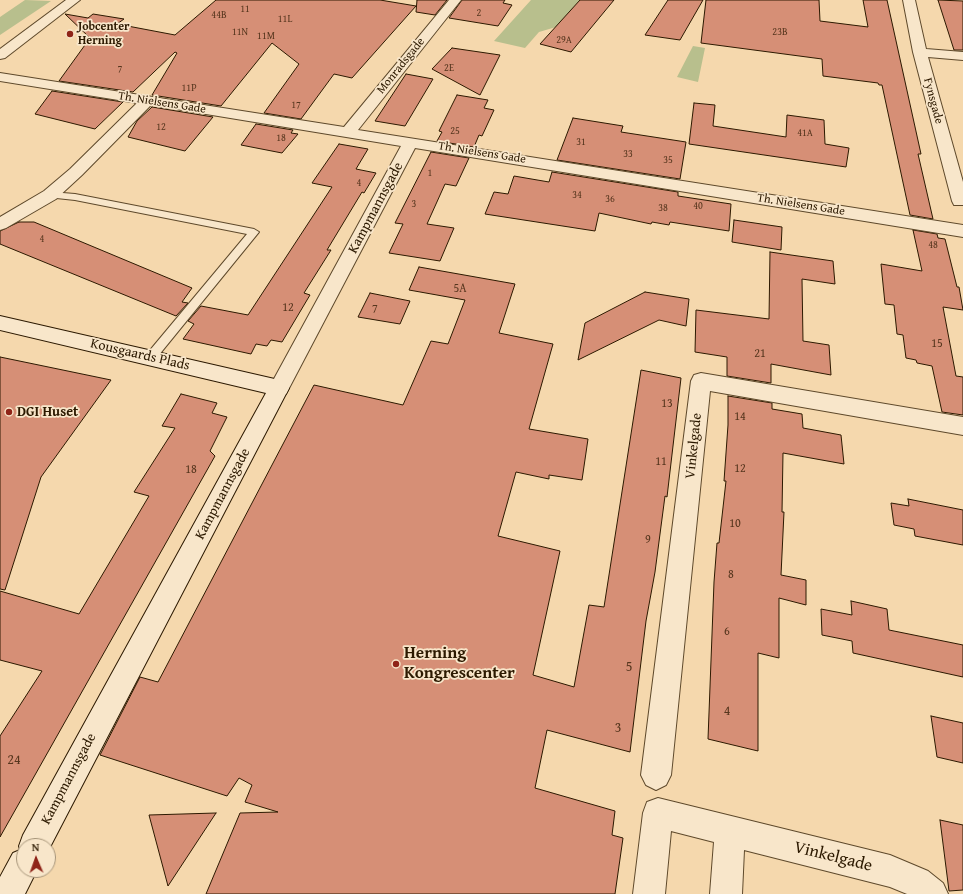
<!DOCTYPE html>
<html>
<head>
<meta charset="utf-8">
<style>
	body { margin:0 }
	#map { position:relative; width:963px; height:894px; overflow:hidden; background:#f5d8ad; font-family:"Gentium Book Plus",serif }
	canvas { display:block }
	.north { position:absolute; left:16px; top:838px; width:40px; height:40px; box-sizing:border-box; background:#f8e6ca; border:1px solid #a69479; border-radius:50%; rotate:358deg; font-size:11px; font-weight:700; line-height:16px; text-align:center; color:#2c1900 }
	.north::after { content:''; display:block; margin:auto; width:14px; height:18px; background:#8f2418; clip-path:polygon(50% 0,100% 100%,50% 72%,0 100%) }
</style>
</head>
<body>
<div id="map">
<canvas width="963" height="894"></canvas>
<div class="north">N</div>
</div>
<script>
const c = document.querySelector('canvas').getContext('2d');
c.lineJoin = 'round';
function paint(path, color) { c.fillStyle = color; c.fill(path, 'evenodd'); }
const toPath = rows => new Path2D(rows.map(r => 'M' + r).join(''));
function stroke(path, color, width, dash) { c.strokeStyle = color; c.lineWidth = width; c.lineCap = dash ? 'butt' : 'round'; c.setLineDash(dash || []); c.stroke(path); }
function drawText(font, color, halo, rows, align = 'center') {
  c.font = font + ' "Gentium Book Plus",serif'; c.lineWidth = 3.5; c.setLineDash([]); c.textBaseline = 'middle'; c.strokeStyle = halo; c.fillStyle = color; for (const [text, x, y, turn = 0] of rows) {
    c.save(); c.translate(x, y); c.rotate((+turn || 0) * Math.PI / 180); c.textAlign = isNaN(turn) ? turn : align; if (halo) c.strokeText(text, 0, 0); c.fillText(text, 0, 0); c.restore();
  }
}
paint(toPath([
	[25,0,51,1,0,35,0,17],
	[531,0,580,0,556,27,539,32,525,48,494,41],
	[693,46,705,48,698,82,677,77]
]), '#b8bf8d');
const building = toPath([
	[216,0,380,0,416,6,352,78,334,74,301,119,264,113,299,64,272,43,221,106,152,95,177,53,175,52,133,92,59,81,90,38,65,14,88,18,93,14,124,19,117,24,175,35,216,0],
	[417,0,447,0,435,15,416,12,417,0],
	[462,0,505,0,503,3,512,5,498,26,449,18,462,0],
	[580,0,614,0,571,52,540,44,580,0],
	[668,0,703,0,680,40,645,35,668,0],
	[706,0,819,0,820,21,868,27,863,0,887,0,921,154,918,154,933,219,910,215,882,85,879,85,878,83,823,76,822,59,701,43,706,0],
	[938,0,963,1,963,50,954,50,938,0],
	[452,48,500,55,480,95,432,69,452,48],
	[406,74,433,79,405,126,375,121,406,74],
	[52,91,123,102,95,129,35,114,52,91],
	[457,95,488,100,484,108,494,110,482,136,479,135,474,147,437,141,442,132,439,131,457,95],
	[694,103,715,105,713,126,786,137,787,115,824,120,825,144,849,148,846,167,689,144,694,103],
	[152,107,213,117,185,151,128,137,137,121,152,107],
	[573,118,623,126,621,132,686,142,680,179,557,160,573,118],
	[256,124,293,130,291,133,298,134,282,153,241,145,256,124],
	[339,144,368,149,356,169,376,173,364,193,362,192,327,250,331,250,304,293,310,295,282,342,271,340,267,346,256,344,251,354,183,339,194,324,188,321,201,306,248,315,332,187,312,183,339,144],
	[431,152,469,158,456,186,445,184,427,224,454,228,440,261,389,253,403,224,395,223,431,152],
	[552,172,678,192,678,196,731,204,729,231,670,222,669,225,652,222,651,224,599,213,595,231,485,214,494,192,508,194,514,176,549,182,552,172],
	[734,220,782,227,781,250,732,242,734,220],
	[19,222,34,222,192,288,182,302,188,303,176,316,0,244,0,231,19,222],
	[913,230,937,234,938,238,945,239,957,287,959,287,963,310,943,307,956,376,963,377,963,415,942,412,932,366,917,363,916,360,906,358,903,335,897,334,894,305,885,304,881,264,922,271,913,230],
	[770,252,833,261,835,284,802,279,803,341,829,345,831,375,771,364,771,383,727,376,727,357,695,352,696,310,769,319,770,252],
	[419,267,515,284,499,333,553,344,529,429,588,439,582,480,549,475,549,479,516,472,498,536,560,551,533,675,574,687,589,605,604,607,641,370,681,378,667,497,665,496,655,572,646,621,630,752,547,730,535,788,615,811,612,835,623,838,615,894,206,894,240,813,278,812,245,802,252,785,239,778,227,796,100,755,140,677,158,682,314,385,403,405,431,341,448,344,465,300,409,290,419,267],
	[645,292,689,299,686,326,659,320,578,360,585,323,645,292],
	[370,293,410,301,400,324,358,317,370,293],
	[0,357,111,380,41,477,5,590,0,589,0,357],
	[181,394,217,403,212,413,227,417,210,451,215,456,0,837,0,736,42,671,0,660,0,591,79,614,149,496,134,492,175,428,162,426,181,394],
	[728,396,772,403,772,409,802,414,803,428,841,435,844,464,783,453,782,512,784,512,781,575,806,580,806,605,779,598,779,658,758,653,758,751,708,739,714,582,717,543,719,543,726,481,724,481,728,425,728,396],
	[908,499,963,510,963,545,915,536,914,529,894,525,891,503,909,506,908,499],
	[851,601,887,609,889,630,963,645,963,677,853,653,852,641,822,635,821,609,852,615,851,601],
	[931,716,963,723,963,763,937,757,931,716],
	[216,813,168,886,149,815,216,813],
	[940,820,963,825,963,890,949,891,940,820]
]);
paint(building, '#d68f76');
stroke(building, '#2c1900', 1);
const service = toPath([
	[50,192,75,194,254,229,259,232,154,361,150,362,146,361,144,358,146,355,247,234,75,200,47,197,45,195,50,192]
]);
const minor = toPath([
	[449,0,461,0,358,130,963,225,963,237,415,148,286,394,279,396,272,394,269,388,401,146,151,105,82,175,56,199,6,228,0,230,0,217,44,191,70,169,137,103,0,81,0,73,344,127,449,0],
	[903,0,915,0,926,49,963,52,963,60,928,57,963,182,963,205,954,205,952,201,913,52,903,0],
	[701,373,963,417,963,435,710,391,671,775,666,785,656,790,646,785,641,775,691,381,694,375,701,373],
	[658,798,890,855,928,871,943,883,948,894,907,894,890,887,744,850,742,894,710,894,714,842,671,831,665,894,633,894,643,813,647,802,658,798]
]);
const tertiary = toPath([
	[66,0,80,0,5,58,0,59,0,49,66,0]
]);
const secondary = toPath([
	[0,316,279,380,286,382,289,388,48,851,48,846,24,846,24,870,37,870,25,894,0,894,0,877,13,853,20,850,19,846,23,835,266,393,0,330,0,316]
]);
stroke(service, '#5e492b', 2);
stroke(minor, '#5e492b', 2);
stroke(tertiary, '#5e492b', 2);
stroke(secondary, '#2c1900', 2);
paint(service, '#f8e6ca');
paint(minor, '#f8e6ca');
paint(tertiary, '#f8e6ca');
paint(secondary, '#f8e6ca');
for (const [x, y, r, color] of [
	[70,34,4,"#8f2418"],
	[9,412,4,"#8f2418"],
	[396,664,4,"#8f2418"]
]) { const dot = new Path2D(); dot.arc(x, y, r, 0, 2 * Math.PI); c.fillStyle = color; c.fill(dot); stroke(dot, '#f8e6ca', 1.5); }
drawText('10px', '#56361e', null, [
	["11",245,9],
	["2",479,13],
	["44B",219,15],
	["11L",285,19],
	["11N",240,32],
	["23B",780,32],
	["11M",266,36],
	["29A",564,40],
	["2E",449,68],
	["7",120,69],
	["11P",189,88],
	["17",296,105],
	["12",161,127],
	["25",455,131],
	["41A",805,133],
	["18",281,138],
	["31",581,142],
	["33",628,154],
	["35",668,160],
	["1",430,173],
	["4",359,183],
	["34",577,195],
	["36",610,199],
	["3",414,204],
	["40",698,206],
	["38",663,208],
	["4",42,239],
	["48",933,245]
]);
drawText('bold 12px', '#2c1900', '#f8e6ca', [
	["Jobcenter",78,27],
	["Herning",78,41]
], 'left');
drawText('12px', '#2c1900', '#f8e6ca', [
	["Monradsgade",401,66,-51],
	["Fynsgade",933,101,75],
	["Th. Nielsens Gade",162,103,9],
	["Th. Nielsens Gade",482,153,9],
	["Th. Nielsens Gade",801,205,9]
]);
drawText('12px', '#56361e', null, [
	["5A",460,289],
	["12",288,308],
	["7",375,310],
	["15",937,344],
	["21",760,354],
	["13",667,404],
	["14",740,417],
	["11",661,462],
	["12",740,469],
	["18",191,470],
	["10",735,524],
	["9",648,540],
	["8",731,575],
	["6",727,632]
]);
drawText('14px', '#2c1900', '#f8e6ca', [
	["Kampmannsgade",376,208,-62],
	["Kousgaards Plads",140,355,13],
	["Vinkelgade",694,446,-84],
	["Kampmannsgade",223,494,-62],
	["Kampmannsgade",69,779,-62]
]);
drawText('bold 14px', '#2c1900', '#f8e6ca', [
	["DGI Huset",17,412]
], 'left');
drawText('14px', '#56361e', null, [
	["5",629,667],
	["4",727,711],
	["3",618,728],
	["24",14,760]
]);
drawText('bold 17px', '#2c1900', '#f8e6ca', [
	["Herning",404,654],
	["Kongrescenter",404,674]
], 'left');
drawText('17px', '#2c1900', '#f8e6ca', [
	["Vinkelgade",833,857,14]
]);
</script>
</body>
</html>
